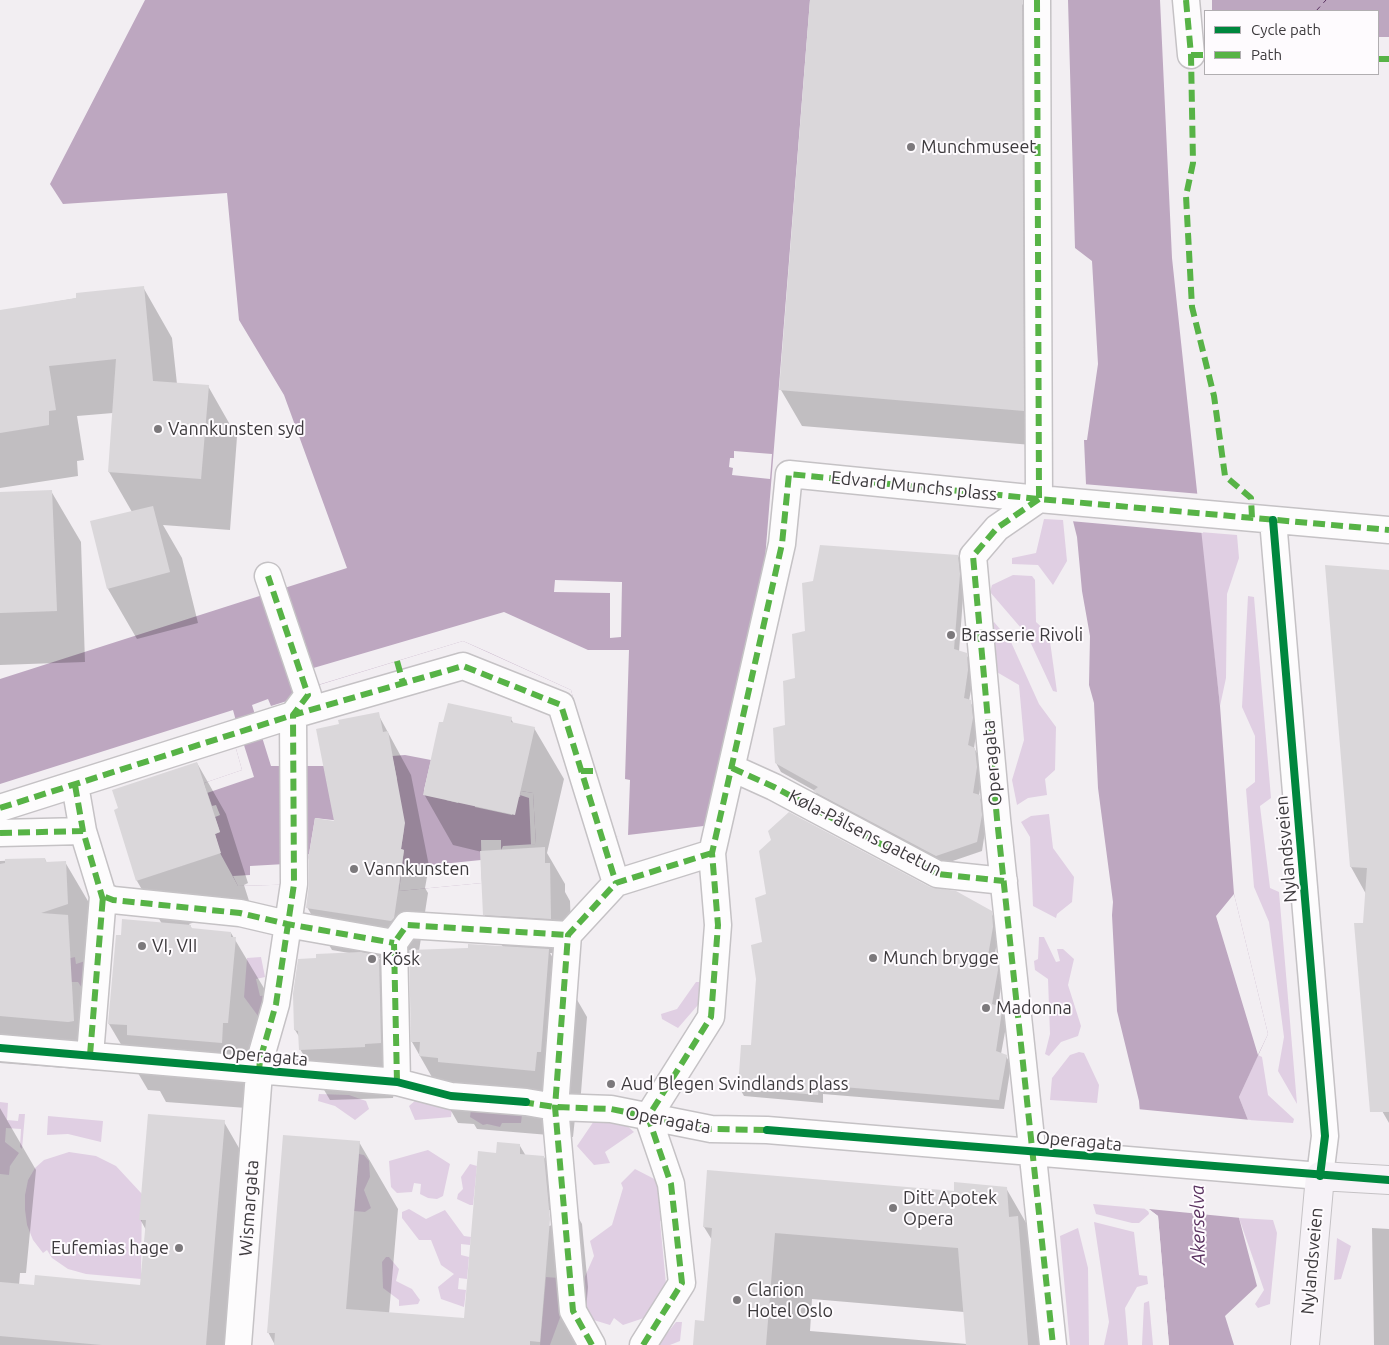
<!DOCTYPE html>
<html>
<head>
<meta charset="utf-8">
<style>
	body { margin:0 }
	#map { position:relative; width:1389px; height:1345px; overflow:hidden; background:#f2eef2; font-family:Ubuntu,sans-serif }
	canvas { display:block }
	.legend { position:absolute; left:1204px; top:10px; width:175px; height:65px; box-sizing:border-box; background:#fefbfe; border:1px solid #b1aeb1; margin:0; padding:6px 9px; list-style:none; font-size:15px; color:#3d3a3d }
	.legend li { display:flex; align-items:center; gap:10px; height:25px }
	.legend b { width:25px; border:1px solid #b1aeb1 }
</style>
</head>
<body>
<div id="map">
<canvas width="1389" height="1345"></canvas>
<ul class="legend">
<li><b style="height:6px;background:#00873e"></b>Cycle path</li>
<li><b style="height:6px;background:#57b346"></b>Path</li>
</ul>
</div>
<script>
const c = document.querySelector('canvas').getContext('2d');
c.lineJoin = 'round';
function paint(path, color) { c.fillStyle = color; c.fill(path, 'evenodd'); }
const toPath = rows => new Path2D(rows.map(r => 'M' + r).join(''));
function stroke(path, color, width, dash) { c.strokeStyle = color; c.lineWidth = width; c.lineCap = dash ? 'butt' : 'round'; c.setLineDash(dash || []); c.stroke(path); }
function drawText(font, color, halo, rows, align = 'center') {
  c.font = font + ' Ubuntu,sans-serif'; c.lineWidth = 4; c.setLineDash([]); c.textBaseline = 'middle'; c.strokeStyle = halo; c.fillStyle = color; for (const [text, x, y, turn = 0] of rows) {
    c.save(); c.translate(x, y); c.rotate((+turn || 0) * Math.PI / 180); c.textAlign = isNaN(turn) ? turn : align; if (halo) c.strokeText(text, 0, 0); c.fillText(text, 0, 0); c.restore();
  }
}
paint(toPath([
	[1044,519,1063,520,1067,561,1053,585,1038,565,1012,564,1012,558,1036,553],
	[1200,532,1237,535,1239,558,1227,594,1226,678,1220,706],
	[1013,575,1032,576,1035,580,1036,622,1049,634,1057,692,1053,691,1027,635,990,592,992,585],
	[1248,596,1254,597,1271,798,1260,806,1270,888,1279,892,1297,1104,1278,1071,1284,1037,1269,922,1254,887,1246,789,1255,782,1255,736,1242,707],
	[994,622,1011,642,1039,704,1056,727,1055,770,1045,779,1047,795,1028,798,1017,805,1012,780,1024,740,1019,685,995,671,991,625],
	[1049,814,1053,848,1074,877,1072,902,1057,914,1056,918,1033,906,1030,837,1021,822,1031,816],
	[1039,937,1044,937,1056,962,1060,961,1057,949,1063,949,1074,959,1068,985,1081,1026,1078,1036,1061,1042,1049,1056,1045,1054,1050,1034,1048,979,1035,970,1034,961,1038,959],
	[75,957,76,964,94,958,91,989,82,988,78,982,67,982,66,959],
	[261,957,265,977,256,979,260,996,268,995,270,1004,258,1016,244,997,247,958],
	[696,982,705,982,704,998,678,1028,662,1019,661,1014,677,1009],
	[1079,1052,1084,1053,1099,1085,1097,1103,1050,1100,1052,1078,1070,1055],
	[1258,1055,1262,1057,1268,1095,1294,1119,1293,1123,1248,1120,1239,1097],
	[319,1094,349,1095,366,1101,369,1109,355,1120,335,1106,318,1101],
	[416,1100,452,1108,451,1117,415,1120,409,1106],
	[0,1102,8,1103,7,1120,18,1121,19,1114,25,1114,22,1149,20,1147,21,1129,6,1128,5,1142,19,1153,10,1166,9,1175,0,1174],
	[471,1109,522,1115,521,1123,502,1123,500,1127,487,1124,483,1125,470,1117],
	[611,1111,634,1132,605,1152,610,1163,594,1165,577,1146,598,1115],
	[48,1116,103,1121,101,1142,68,1134,47,1135],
	[428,1150,450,1164,443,1196,437,1199,428,1198,420,1194,421,1184,414,1183,412,1192,397,1193,391,1187,389,1161],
	[69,1152,96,1156,116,1166,142,1194,141,1279,86,1274,68,1269,52,1258,47,1250,43,1253,33,1240,27,1225,25,1210,25,1195,28,1180,35,1168,44,1160],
	[359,1154,364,1155,369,1161,370,1177,364,1190,371,1208,365,1212,354,1211],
	[470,1164,477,1166,473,1205,470,1205,457,1199,458,1194,463,1189,461,1177],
	[635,1169,664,1184,665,1218,660,1221,667,1295,655,1300,647,1317,623,1325,614,1318,610,1325,587,1318,579,1290,594,1256,590,1241,612,1225,623,1188,621,1183],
	[1093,1204,1148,1209,1149,1214,1139,1223,1132,1223,1096,1214],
	[409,1209,426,1219,445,1210,464,1236,471,1237,470,1245,461,1244,461,1255,469,1257,467,1279,459,1278,458,1289,466,1290,464,1307,441,1299,438,1287,454,1274,441,1265,431,1240,419,1240,402,1218,402,1212],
	[1239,1218,1273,1220,1277,1233,1270,1304,1258,1308,1255,1304,1264,1290],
	[1094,1222,1134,1232,1139,1275,1147,1276,1148,1284,1137,1287,1125,1308,1128,1345,1104,1345,1109,1322],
	[1078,1228,1088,1268,1089,1345,1070,1345,1060,1236],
	[1337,1238,1351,1246,1341,1279,1334,1280],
	[386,1257,389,1257,399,1269,396,1281,412,1289,420,1300,418,1304,399,1306,399,1300,383,1288,382,1262],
	[546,1277,559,1278,561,1315,550,1345,540,1345],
	[1149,1301,1153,1345,1142,1345,1144,1303],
	[676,1322,682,1322,680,1341,670,1345,658,1345]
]), '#e0cfe3');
paint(toPath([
	[145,0,810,0,763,584,712,825,611,837,571,690,463,641,299,691,300,697,271,706,268,699,252,705,271,766,324,766,329,792,397,779,392,756,405,755,431,760,424,790,447,795,446,800,458,803,459,799,475,802,475,807,512,815,516,796,520,797,521,791,533,793,536,844,503,846,501,850,501,840,481,840,482,883,399,891,404,850,401,849,404,828,315,818,304,884,238,886,220,853,215,834,220,832,215,817,220,815,216,805,212,806,204,783,242,770,235,745,0,801,0,679,347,568,284,395,239,320,227,193,63,204,50,184],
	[1068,0,1160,0,1172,258,1220,706,1234,894,1268,1034,1239,1097,1248,1120,1239,1218,1257,1286,1225,1316,1234,1345,1169,1345,1158,1216,1148,1209,1139,1101,1117,1011,1112,915,1113,902,1098,788,1094,703,1089,685,1090,636,1082,591,1077,537,1073,521,1086,484,1084,440,1087,440,1098,364,1092,261,1075,248],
	[1212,0,1389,0,1389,37,1378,37,1378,11,1212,11]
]), '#bda7c0');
paint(toPath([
	[734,451,772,454,770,479,732,475,733,468,729,467,730,458,734,458],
	[1083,484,1201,494,1203,533,1070,521],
	[555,580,622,582,621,637,610,638,610,593,554,592],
	[504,612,588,650,629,650,625,779,630,780,628,836,611,837,571,690,488,652,463,641,298,691,293,674],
	[233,710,236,721,0,801,0,784],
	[243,742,254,777,207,793,204,783,242,770,235,745],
	[521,791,533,793,536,844,531,845,529,798,520,795],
	[309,854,304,884,238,886,233,876,250,875,250,866,285,864],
	[481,860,482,883,399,891,402,868],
	[1234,894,1268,1034,1258,1055,1216,916],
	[1137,1109,1251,1120,1241,1218,1149,1209,1158,1216,1169,1345,1166,1345,1156,1217,1145,1209]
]), '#f2eef2');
paint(toPath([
	[811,0,1021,2,1042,38,1044,446,802,426,781,390],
	[143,287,172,338,177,384,208,386,237,437,230,530,163,525,182,558,198,623,137,639,108,589,132,512,109,472,113,413,77,416,84,460,77,461,78,476,0,488,0,311],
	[51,491,81,542,85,662,0,665,0,493],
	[958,556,963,565,964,584,959,652,966,654,971,663,973,679,969,701,976,710,977,728,974,748,980,758,982,776,979,796,984,805,986,825,982,851,941,865,820,800,815,791,781,772,776,763,787,726,806,632],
	[1326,566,1389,571,1389,1123,1370,1090,1364,924,1366,894,1351,867],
	[378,714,411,775,429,866,425,888,428,893,419,951,503,947,484,914,482,852,453,845,424,794,511,719,514,724,534,728,564,779,547,853,565,884,565,892,570,901,572,955,550,953,587,1017,579,1118,575,1118,573,1137,477,1129,474,1124,458,1123,412,1042,411,962,379,958,408,1008,393,1098,330,1100,300,1049,300,1038,295,1030,349,953,332,950,307,907,336,822],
	[197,763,226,814,248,883,244,885,250,904,189,924,193,930,231,933,274,1005,260,1109,166,1102,160,1091,148,1090,109,1024,122,936,162,924,137,881,115,811],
	[45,859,47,863,65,862,95,913,102,1071,0,1063,0,861],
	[930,888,991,912,996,922,998,937,994,959,1001,969,1002,980,998,1007,1001,1008,1007,1021,1001,1054,1006,1056,1011,1065,1004,1109,823,1094,823,1103,744,1096,739,1087,752,1046],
	[0,1108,36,1170,26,1273,20,1273,19,1285,142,1286,146,1230,140,1219,224,1122,262,1188,249,1345,0,1345],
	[359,1142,398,1209,389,1314,465,1319,497,1154,520,1146,526,1156,544,1157,582,1224,588,1287,583,1345,275,1345,268,1332],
	[548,1210,550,1210,552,1225,549,1226],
	[1006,1188,1044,1254,1060,1345,694,1345,705,1322,712,1240,704,1227],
	[812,1299,964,1312,967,1344,810,1331],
	[1372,1228,1389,1229,1389,1345,1374,1345]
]), '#0003');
stroke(toPath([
	[1316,11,1326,0]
]), '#5a3260', 1, [6, 5]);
paint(toPath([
	[810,0,1022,0,1024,411,779,390],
	[144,286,153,381,209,385,201,479,108,472,116,359,49,366,56,410,49,411,49,425,0,433,0,310,76,298,76,293],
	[52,490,57,611,0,613,0,492],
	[153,506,170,572,107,589,90,521],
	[820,545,958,555,960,574,954,649,967,653,968,670,964,698,971,700,973,718,968,745,975,748,977,767,973,793,980,795,982,815,977,842,936,856,813,791,818,787,775,763,773,728,785,725,783,681,795,678,792,634,805,631,802,583,813,581],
	[1325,565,1389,570,1389,1112,1370,1112,1354,923,1363,923,1367,868,1350,867],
	[448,703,512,717,511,722,535,727,515,815,423,795,439,722,443,722],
	[379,712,383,732,388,731,405,823,401,849,404,850,394,918,391,921,306,908,309,884,309,854,315,818,334,821,316,729,339,724,338,720],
	[197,762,220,832,215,834,221,853,136,881,114,810,118,808,112,790],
	[789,812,930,887,956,891,992,911,993,927,988,956,997,959,998,970,992,1004,1002,1007,1002,1011,996,1051,1007,1055,999,1100,819,1085,818,1095,738,1088,741,1045,751,1045,756,979,751,945,762,942,755,898,766,894,759,851,771,840,768,831],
	[545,847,545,863,550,863,551,919,483,915,480,851],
	[45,858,46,862,66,861,68,904,41,913,68,915,74,1021,68,1022,0,1016,0,864,5,863,5,859],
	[122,919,191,925,191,928,231,932,231,937,236,937,228,1023,223,1023,222,1043,127,1035,127,1025,108,1024,116,935,121,935],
	[468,944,549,949,541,1052,537,1052,535,1071,438,1062,438,1058,419,1056,420,1042,411,1042,409,950,468,948],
	[361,952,379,956,381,1043,365,1044,365,1047,299,1050,298,1031,294,1030,293,994,298,959,316,958,316,954],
	[148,1114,225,1120,206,1345,102,1345,0,1336,0,1282,34,1285,35,1275,140,1285,146,1220,139,1220],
	[283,1135,360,1141,346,1309,464,1318,478,1151,496,1153,497,1142,520,1144,520,1154,544,1156,550,1219,540,1342,530,1341,530,1345,274,1345,275,1333,267,1333],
	[707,1170,954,1191,954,1182,1007,1187,1009,1217,1018,1216,1028,1345,966,1345,958,1248,775,1233,766,1345,693,1345,695,1320,704,1321,712,1228,703,1227]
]), '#dad7da');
const street = toPath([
	[1037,0,1039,499],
	[1186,0,1191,55],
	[1039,499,997,528,973,556,997,819,1053,1345],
	[732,768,774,787,937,874,1004,881],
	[75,785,83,831,103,896,103,905],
	[0,808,293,715,463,666,561,705,616,883],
	[0,833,83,831],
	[0,1048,397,1082,451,1096,526,1102,555,1107,611,1109,711,1129,767,1130,1320,1176,1325,1136,1273,520],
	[90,1055,103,896,113,900,240,913,287,924,394,943],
	[397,1082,394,943,407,925,568,935],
	[238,1345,260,1060,276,1004,294,884,293,715,308,695,268,576],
	[592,1345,573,1311,555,1107,568,935,616,883,712,853],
	[643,1345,682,1283,671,1184,648,1117,711,1017,718,925,712,853,782,544,789,474,1039,499,1389,530]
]);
const secondary = toPath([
	[1305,1345,1320,1176,1389,1180]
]);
stroke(street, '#c5c2c5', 29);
stroke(secondary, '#c5c2c5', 30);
stroke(street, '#fdfcfd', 26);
stroke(secondary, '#f6f2f7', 28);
stroke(toPath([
	[1037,0,1039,499],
	[1186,0,1191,55,1193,163,1186,196,1192,307,1214,396,1225,476,1251,498,1252,518],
	[1191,55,1205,55],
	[1378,59,1389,59],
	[1039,499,997,528,973,556,997,819,1053,1345],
	[397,661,403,683],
	[732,768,774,787,937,874,1004,881],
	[581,771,593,771],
	[75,785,83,831,103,900],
	[0,808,293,715,463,666,561,705,616,883],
	[0,833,83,831],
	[90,1055,103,896,113,900,240,913,287,924,394,943],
	[263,1071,259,1071,260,1060,276,1004,294,884,293,715,308,695,268,576],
	[397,1082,394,943,407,925,568,935],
	[522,1102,555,1107,611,1109,711,1129,767,1130],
	[592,1345,573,1311,555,1107,568,935,616,883,712,853],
	[643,1345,682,1283,671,1184,648,1117,711,1017,718,925,712,853,782,544,789,474,1039,499,1389,530]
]), '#57b346', 6, [12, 6]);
stroke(toPath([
	[1273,520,1325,1136,1320,1176],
	[0,1048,397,1082,451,1096,526,1102],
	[767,1130,1389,1180]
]), '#00873e', 8);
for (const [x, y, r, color] of [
	[911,147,5,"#7c797c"],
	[158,429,5,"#7c797c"],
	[951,635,5,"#7c797c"],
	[354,869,5,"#7c797c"],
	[142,946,5,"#7c797c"],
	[873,958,5,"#7c797c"],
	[372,959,5,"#7c797c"],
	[986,1008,5,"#7c797c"],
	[611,1084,5,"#7c797c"],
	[893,1208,5,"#7c797c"],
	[179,1248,5,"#7c797c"],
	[737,1300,5,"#7c797c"]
]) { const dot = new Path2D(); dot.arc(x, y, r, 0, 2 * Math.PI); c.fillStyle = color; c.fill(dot); stroke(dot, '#fefbfe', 2); }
drawText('18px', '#3d3a3d', '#fefbfe', [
	["Munchmuseet",921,147],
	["Vannkunsten syd",168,429],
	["Brasserie Rivoli",961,635],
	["Vannkunsten",364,869],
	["VI, VII",152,946],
	["Munch brygge",883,958],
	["Kösk",382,959],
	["Madonna",996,1008],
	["Aud Blegen Svindlands plass",621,1084],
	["Ditt Apotek",903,1198],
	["Opera",903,1219],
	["Eufemias hage",169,1248,"right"],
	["Clarion",747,1290],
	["Hotel Oslo",747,1311]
], 'left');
drawText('18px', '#3d3a3d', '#fefbfe', [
	["Edvard Munchs plass",914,486,6],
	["Operagata",992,763,-95],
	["Køla-Pålsens gatetun",865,833,27],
	["Nylandsveien",1286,849,-95],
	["Operagata",265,1056,5],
	["Operagata",668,1120,10],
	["Operagata",1079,1141,5],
	["Wismargata",249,1208,-86],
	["Nylandsveien",1312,1261,-85]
]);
drawText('italic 19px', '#5a3260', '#fefbfe', [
	["Akerselva",1198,1225,-91]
]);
</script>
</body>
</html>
